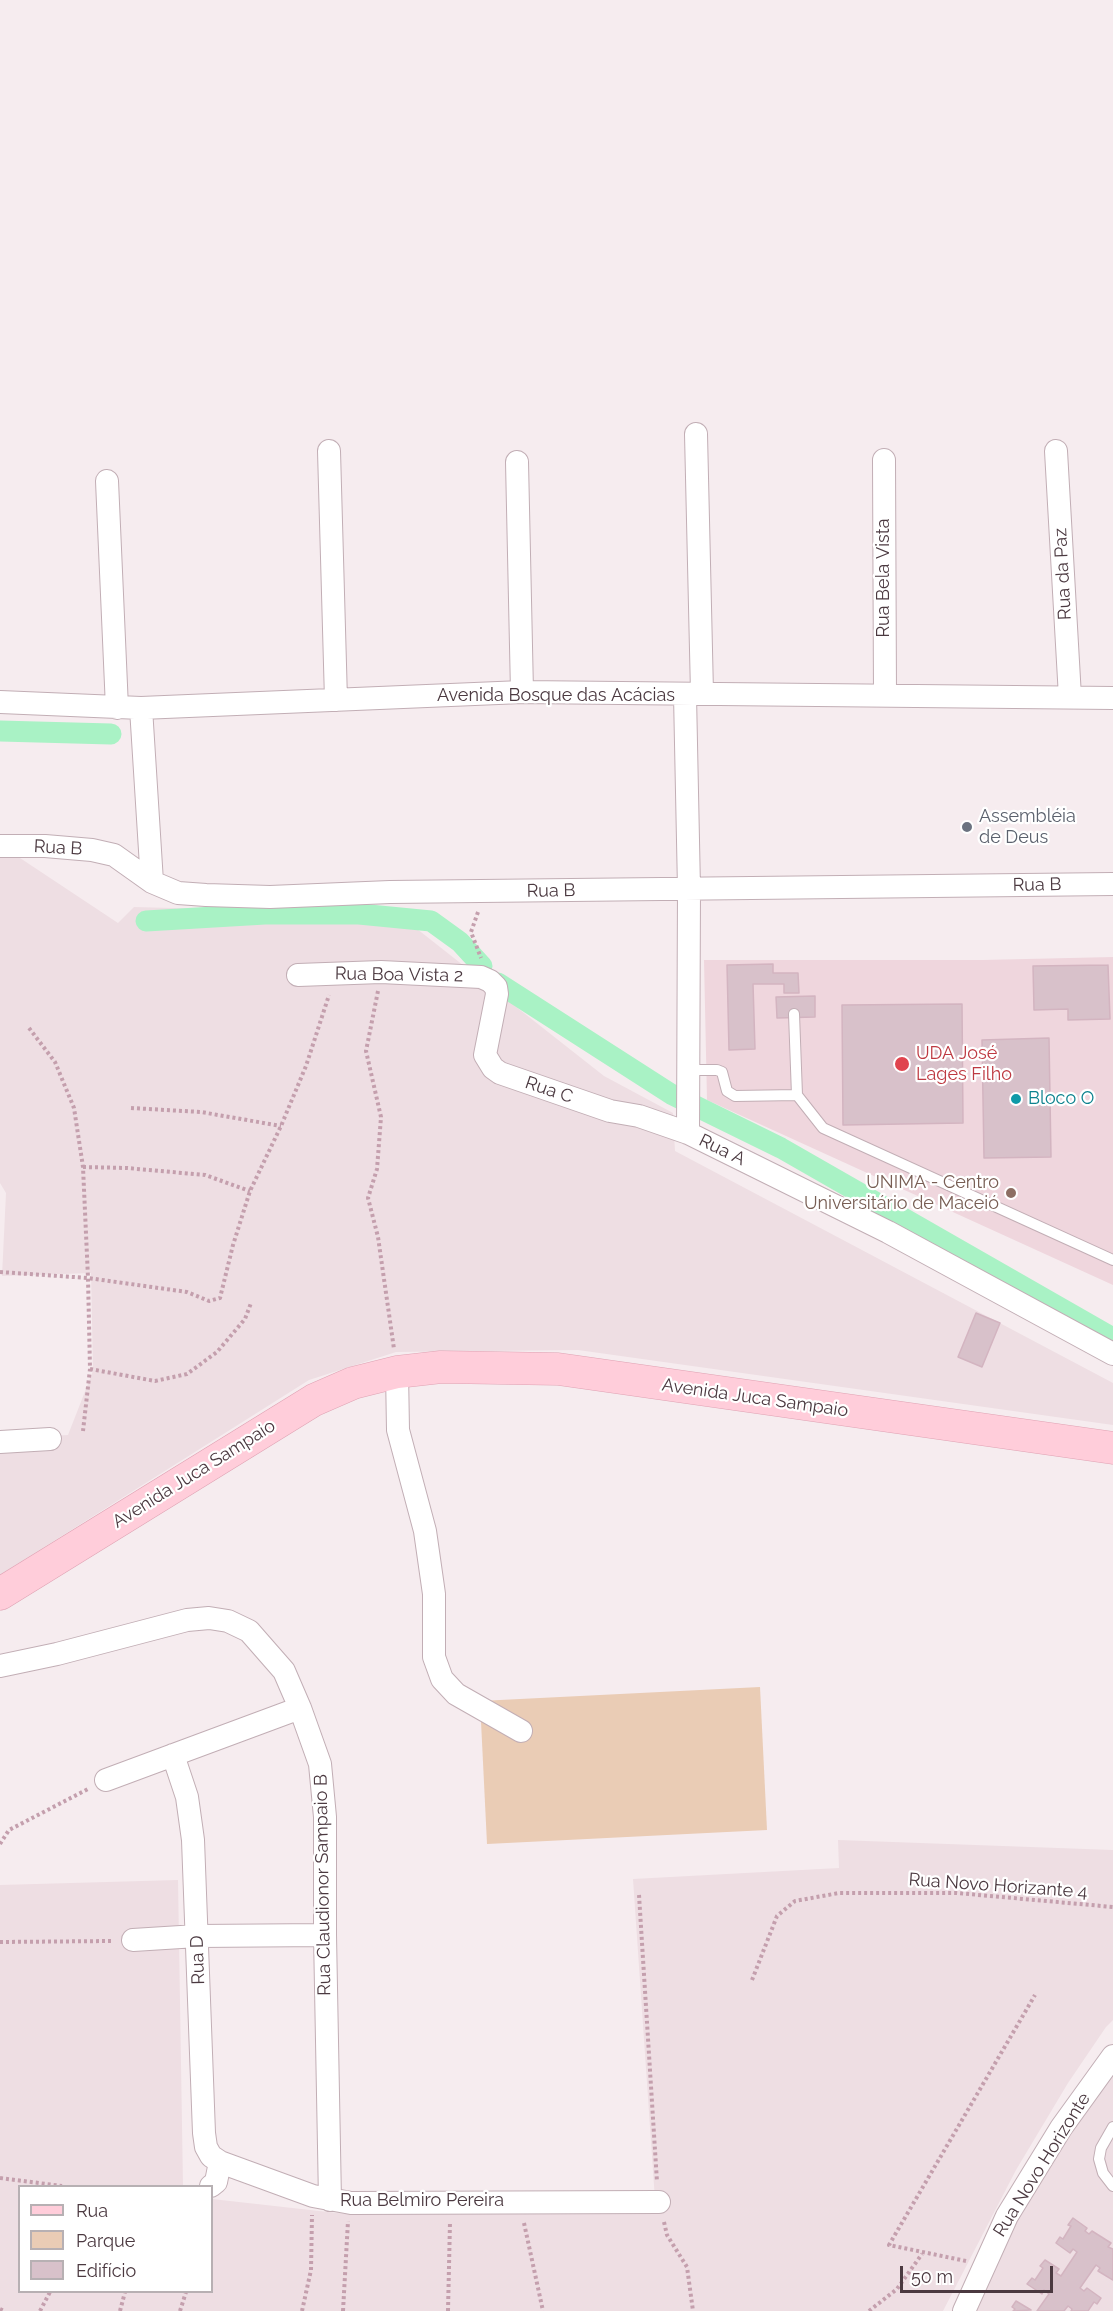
<!DOCTYPE html>
<html>
<head>
<meta charset="utf-8">
<style>
	body { margin:0 }
	#map { position:relative; width:1113px; height:2311px; overflow:hidden; background:#f6ecef; font-family:Raleway,sans-serif }
	canvas { display:block }
	.legend { position:absolute; left:18px; top:2185px; width:195px; height:108px; box-sizing:border-box; background:#fff; border:2px solid #b7b0b3; margin:0; padding:8px 10px; list-style:none; font-size:18px; color:#4b3940 }
	.legend li { display:flex; align-items:center; gap:12px; height:30px }
	.legend b { width:30px; border:2px solid #b7b0b3 }
	.scale { position:absolute; left:900px; top:2266px; width:153px; height:27px; box-sizing:border-box; border:3px solid #4b3940; border-top:0; padding-left:8px; font-size:18px; line-height:21px; white-space:nowrap; color:#4b3940; -webkit-text-stroke:4px #fff; paint-order:stroke }
</style>
</head>
<body>
<div id="map">
<canvas width="1113" height="2311"></canvas>
<ul class="legend">
<li><b style="height:8px;background:#ffcdda"></b>Rua</li>
<li><b style="height:16px;background:#eaccb5"></b>Parque</li>
<li><b style="height:16px;background:#d8c1ca"></b>Edifício</li>
</ul>
<div class="scale">50 m</div>
</div>
<script>
const c = document.querySelector('canvas').getContext('2d');
c.lineJoin = 'round';
function paint(path, color) { c.fillStyle = color; c.fill(path, 'evenodd'); }
const toPath = rows => new Path2D(rows.map(r => 'M' + r).join(''));
function stroke(path, color, width, dash) { c.strokeStyle = color; c.lineWidth = width; c.lineCap = dash ? 'butt' : 'round'; c.setLineDash(dash || []); c.stroke(path); }
function drawText(font, color, halo, rows, align = 'center') {
  c.font = font + ' Raleway,sans-serif'; c.lineWidth = 4.5; c.setLineDash([]); c.textBaseline = 'middle'; c.strokeStyle = halo; c.fillStyle = color; for (const [text, x, y, turn = 0] of rows) {
    c.save(); c.translate(x, y); c.rotate((+turn || 0) * Math.PI / 180); c.textAlign = isNaN(turn) ? turn : align; if (halo) c.strokeText(text, 0, 0); c.fillText(text, 0, 0); c.restore();
  }
}
paint(toPath([
	[0,857,20,858,118,923,134,907,398,914,604,1076,673,1113,675,1151,1113,1383,1113,1425,578,1350,396,1352,309,1380,0,1575,0,1439,68,1435,93,1371,91,1273,2,1276,6,1193,0,1183],
	[838,1840,1113,1850,1113,2020,1106,2027,1068,2083,1016,2170,943,2311,0,2311,0,1885,178,1880,183,2186,20,2186,20,2292,212,2292,212,2199,346,2214,655,2200,633,1879,839,1868],
	[1113,2074,1113,2311,966,2311,1005,2226]
]), '#eedee3');
paint(toPath([
	[1113,957,1113,1285,707,1100,704,960,983,960]
]), '#efd6dd');
paint(toPath([
	[760,1687,767,1830,487,1844,480,1701]
]), '#eaccb5');
stroke(toPath([
	[0,731,111,734],
	[146,921,265,914,359,914,431,921,460,942,482,966],
	[498,983,671,1094,781,1148,1113,1338]
]), '#a9f2c5', 21);
const building = toPath([
	[773,964,773,973,798,973,799,993,784,993,784,984,753,984,755,1049,729,1050,727,965,773,964],
	[1108,965,1110,1019,1068,1020,1068,1009,1034,1010,1033,966,1108,965],
	[815,996,815,1017,777,1018,776,997,815,996],
	[962,1004,963,1123,843,1125,842,1005,962,1004],
	[1049,1038,1051,1157,984,1158,982,1040,1049,1038],
	[976,1313,1000,1323,982,1367,958,1357,976,1313],
	[1073,2218,1087,2228,1085,2231,1089,2234,1092,2231,1111,2243,1108,2247,1113,2249,1113,2280,1098,2271,1100,2268,1096,2265,1080,2288,1084,2291,1087,2288,1101,2298,1097,2304,1094,2302,1088,2311,1071,2311,1072,2309,1068,2306,1064,2311,1037,2311,1049,2294,1044,2290,1042,2294,1027,2284,1032,2278,1035,2280,1043,2268,1040,2266,1045,2260,1059,2269,1056,2273,1061,2276,1077,2252,1073,2249,1070,2253,1056,2243,1060,2237,1063,2239,1071,2226,1068,2225,1073,2218],
	[1016,2301,1031,2310,1013,2311,1015,2309,1012,2307,1016,2301]
]);
paint(building, '#d8c1ca');
stroke(building, '#d3b4c0', 1.5);
const lane = toPath([
	[794,1014,797,1095,823,1128,1113,1260],
	[689,1070,717,1070,722,1072,727,1091,735,1096,797,1095],
	[1113,2127,1101,2148,1099,2159,1103,2173,1113,2186]
]);
const street = toPath([
	[696,434,702,693],
	[329,451,336,700],
	[1056,451,1070,697],
	[884,460,885,695],
	[517,462,522,692],
	[107,481,117,708],
	[685,695,689,889,688,1133],
	[0,702,141,708,522,692,1113,698],
	[141,708,152,882],
	[0,846,45,846,92,850,114,855,152,882,178,893,206,895,270,897,390,892,1113,884],
	[298,975,381,972,481,977,490,981,496,987,497,994,485,1055,493,1068,500,1073,610,1111,639,1116,688,1133,888,1232,1113,1354],
	[397,1372,398,1430,425,1531,434,1594,434,1657,442,1679,456,1694,521,1731],
	[0,1442,50,1439],
	[0,1666,57,1654,187,1620,209,1618,228,1621,249,1631,284,1671,300,1708,320,1764,325,1817,325,1935,330,2200],
	[173,1755,187,1797,193,1840,204,2133,206,2147,211,2156,220,2162],
	[106,1780,300,1708],
	[133,1940,197,1936,325,1935],
	[211,2186,216,2182,220,2162,313,2196,351,2203,659,2202],
	[964,2311,1007,2216,1061,2128,1113,2056]
]);
const secondary = toPath([
	[0,1594,314,1400,353,1383,397,1372,441,1367,558,1369,1113,1448]
]);
stroke(lane, '#c2aeb5', 12);
stroke(street, '#c2aeb5', 24);
stroke(secondary, '#dfa2b3', 33);
stroke(toPath([
	[478,912,471,932,481,958],
	[378,991,366,1051,381,1117,377,1169,368,1198,378,1237,394,1349],
	[29,1028,55,1062,74,1108,83,1167,88,1278,90,1369,83,1431],
	[131,1108,201,1112,281,1126],
	[83,1167,127,1168,205,1175,250,1191],
	[0,1272,88,1278,187,1292,209,1301,220,1298,233,1245,250,1191,281,1126,306,1066,329,995],
	[90,1369,155,1381,187,1374,217,1352,245,1319,251,1303],
	[0,1844,9,1830,90,1788],
	[639,1895,657,2182],
	[0,1942,113,1941],
	[752,1980,777,1916,795,1901,839,1893,957,1893,1113,1907],
	[0,2178,62,2186],
	[664,2222,667,2235,687,2267,693,2311],
	[524,2223,543,2311],
	[966,2261,889,2245,1035,1995],
	[0,2309,4,2311],
	[40,2311,50,2292],
	[120,2311,125,2292],
	[180,2311,186,2292],
	[302,2311,311,2270,312,2215],
	[343,2311,348,2221],
	[448,2311,450,2222],
	[869,2311,897,2289,922,2254]
]), '#c49fad', 4, [3, 3]);
stroke(lane, '#fff', 10);
stroke(street, '#fff', 22);
stroke(secondary, '#ffcdda', 32);
for (const [x, y, r, color] of [
	[967,827,6,"#6b7280"],
	[902,1064,8,"#e0444e"],
	[1016,1099,6,"#0f9aa8"],
	[1011,1193,6,"#8d6e63"]
]) { const dot = new Path2D(); dot.arc(x, y, r, 0, 2 * Math.PI); c.fillStyle = color; c.fill(dot); stroke(dot, '#fff', 2); }
drawText('18px', '#4b3940', '#fff', [
	["Rua da Paz",1063,574,-93],
	["Rua Bela Vista",884,578,-90],
	["Avenida Bosque das Acácias",556,696],
	["Rua B",58,848,3],
	["Rua B",1037,885,-1],
	["Rua B",551,891,-1],
	["Rua Boa Vista 2",399,975,1],
	["Rua C",549,1090,19],
	["Rua A",722,1150,26],
	["Avenida Juca Sampaio",755,1398,8],
	["Avenida Juca Sampaio",194,1474,-32],
	["Rua Claudionor Sampaio B",323,1885,-91],
	["Rua Novo Horizante 4",998,1886,4],
	["Rua D",198,1960,-92],
	["Rua Novo Horizonte",1042,2165,-58],
	["Rua Belmiro Pereira",422,2201]
]);
drawText('18px', '#5b616d', '#fff', [
	["Assembléia",979,817],
	["de Deus",979,838]
], 'left');
drawText('18px', '#be3a42', '#fff', [
	["UDA José",916,1054],
	["Lages Filho",916,1075]
], 'left');
drawText('18px', '#0d838f', '#fff', [
	["Bloco O",1028,1099]
], 'left');
drawText('18px', '#785e54', '#fff', [
	["UNIMA - Centro",999,1183],
	["Universitário de Maceió",999,1204]
], 'right');
</script>
</body>
</html>
